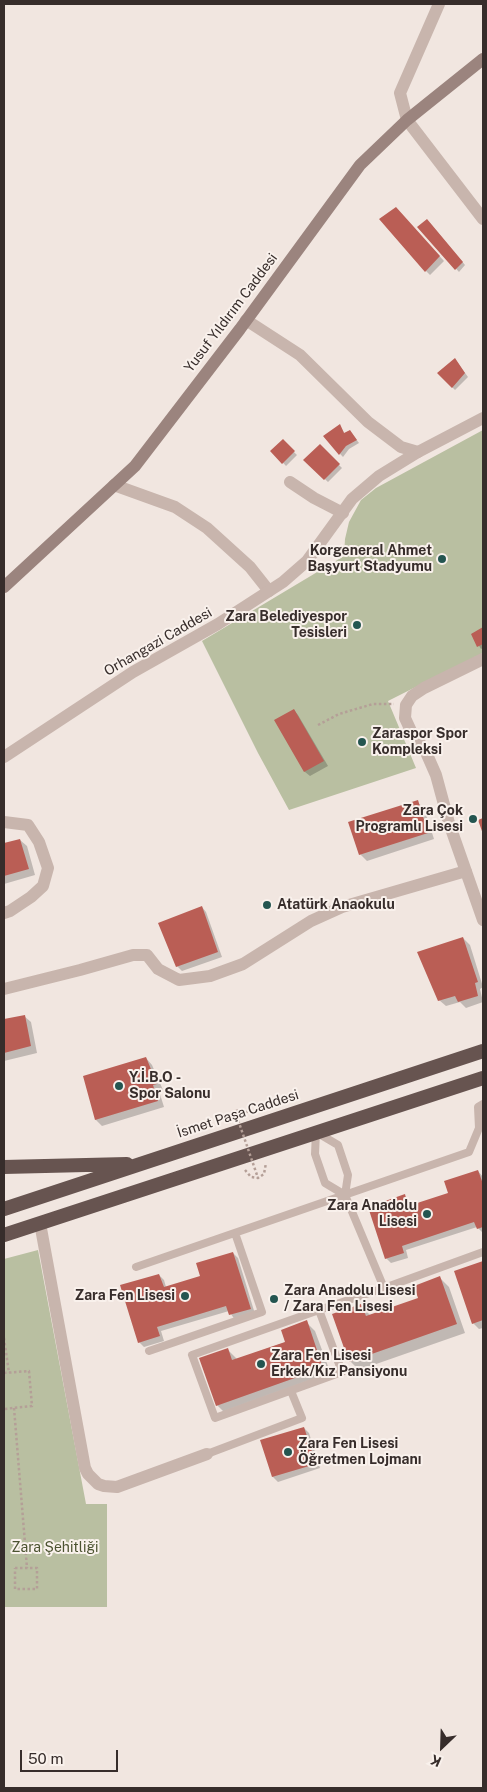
<!DOCTYPE html>
<html>
<head>
<meta charset="utf-8">
<style>
	body { margin:0 }
	#map { position:relative; width:487px; height:1792px; overflow:hidden; background:#f1e6e0; font-family:"Public Sans",sans-serif }
	canvas { display:block }
	.frame { position:absolute; inset:0; border:5px solid #372d2b; pointer-events:none }
	.north { position:absolute; left:417px; top:1722px; width:50px; height:50px; -webkit-text-stroke:4px #f9f1ec; paint-order:stroke; rotate:204deg; font-size:14px; font-weight:700; line-height:20px; text-align:center; color:#372d2b }
	.north::after { content:''; display:block; margin:auto; width:18px; height:22px; background:#372d2b; clip-path:polygon(50% 0,100% 100%,50% 72%,0 100%) }
	.scale { position:absolute; left:20px; top:1750px; width:98px; height:22px; box-sizing:border-box; border:2px solid #372d2b; border-top:0; padding-left:6px; font-size:15px; line-height:18px; white-space:nowrap; color:#372d2b; -webkit-text-stroke:4px #f9f1ec; paint-order:stroke }
</style>
</head>
<body>
<div id="map">
<canvas width="487" height="1792"></canvas>
<div class="frame"></div>
<div class="north">K</div>
<div class="scale">50 m</div>
</div>
<script>
const c = document.querySelector('canvas').getContext('2d');
c.lineJoin = 'round';
function paint(path, color) { c.fillStyle = color; c.fill(path, 'evenodd'); }
const toPath = rows => new Path2D(rows.map(r => 'M' + r).join(''));
function stroke(path, color, width, dash) { c.strokeStyle = color; c.lineWidth = width; c.lineCap = dash ? 'butt' : 'round'; c.setLineDash(dash || []); c.stroke(path); }
function drawText(font, color, halo, rows, align = 'center') {
  c.font = font + ' "Public Sans",sans-serif'; c.lineWidth = 4; c.setLineDash([]); c.textBaseline = 'middle'; c.strokeStyle = halo; c.fillStyle = color; for (const [text, x, y, turn = 0] of rows) {
    c.save(); c.translate(x, y); c.rotate((+turn || 0) * Math.PI / 180); c.textAlign = isNaN(turn) ? turn : align; if (halo) c.strokeText(text, 0, 0); c.fillText(text, 0, 0); c.restore();
  }
}
paint(toPath([
	[483,430,483,653,388,701,416,768,289,810,258,753,202,641,344,556,345,539,349,522,361,500,376,488],
	[38,1250,86,1504,107,1504,107,1607,4,1607,4,1259]
]), '#b9bfa1');
paint(toPath([
	[400,213,444,261,430,275,426,271],
	[430,223,465,265,459,272,419,227],
	[455,359,468,377,455,390,438,373],
	[340,426,345,434,353,435,359,443,349,449,343,457,324,437],
	[283,441,297,455,286,466,272,451],
	[320,446,342,468,328,482,305,460],
	[483,629,483,648,481,649,472,634],
	[294,710,298,715,328,766,310,776,305,772,276,721],
	[417,802,424,808,434,839,367,861,360,854],
	[20,840,27,846,35,875,4,884,4,845],
	[202,907,206,912,222,957,182,971,177,966],
	[463,938,470,945,483,987,480,989,483,1002,466,1008,460,1002,446,1006,439,1000],
	[24,1016,31,1022,37,1053,4,1061,4,1020],
	[146,1058,152,1065,163,1090,159,1091,164,1107,102,1126,96,1120,84,1077],
	[478,1171,483,1177,483,1233,477,1227,406,1250,408,1258,391,1263,386,1258,404,1196,409,1201,411,1206,450,1194],
	[233,1253,238,1258,255,1314,235,1320,229,1311,161,1331,164,1341,144,1347,139,1342,159,1275,164,1280,166,1287,202,1277],
	[483,1262,483,1328,479,1329,473,1323,456,1272],
	[440,1278,449,1287,465,1333,359,1370,350,1361,361,1306,370,1315,420,1299],
	[306,1322,315,1331,332,1377,226,1414,217,1405,228,1350,237,1359,286,1342],
	[304,1428,309,1433,320,1468,278,1482,273,1477,262,1441]
]), '#0003');
paint(toPath([
	[396,207,440,256,425,272,379,219],
	[427,219,463,262,455,270,417,227],
	[455,358,465,373,452,388,437,373],
	[340,424,344,433,350,430,357,440,346,446,339,455,323,436],
	[283,439,295,451,282,464,270,451],
	[320,444,340,464,324,480,303,460],
	[483,627,483,644,477,647,471,634],
	[294,709,324,761,304,772,274,720],
	[418,800,428,833,359,855,348,822],
	[483,818,483,834,478,820],
	[20,839,29,869,4,876,4,843],
	[202,906,218,952,176,967,158,923],
	[463,937,478,982,475,983,478,996,458,1002,455,996,438,1001,417,952],
	[25,1015,31,1046,4,1053,4,1019],
	[146,1057,157,1084,153,1085,158,1101,95,1120,83,1076],
	[478,1170,483,1184,483,1227,477,1229,474,1222,402,1246,404,1253,385,1259,368,1207,405,1194,408,1206,448,1193,444,1181],
	[233,1252,251,1309,229,1315,226,1306,157,1327,160,1336,138,1343,120,1285,159,1274,164,1287,200,1276,196,1263],
	[483,1261,483,1320,472,1324,454,1271],
	[440,1276,457,1324,349,1362,332,1314,361,1304,366,1316,418,1298,414,1286],
	[307,1320,323,1368,216,1406,199,1358,228,1348,232,1360,285,1342,281,1330],
	[304,1427,316,1464,272,1477,260,1440]
]), '#ba5e55');
stroke(toPath([
	[318,725,339,714,373,704,394,704],
	[229,1123,230,1116,235,1111,243,1110,249,1114],
	[245,1170,251,1177,258,1178,264,1174,266,1163],
	[4,1338,9,1373],
	[4,1373,29,1371,32,1406,4,1409],
	[14,1408,27,1568],
	[15,1568,37,1568,37,1589,15,1589,15,1568]
]), '#b49f97', 2.5, [2.5, 2.5]);
stroke(toPath([
	[316,1132,338,1145,348,1175,345,1195,325,1183,315,1154,316,1132],
	[345,1195,384,1288],
	[136,1267,469,1152,479,1128,478,1107,483,1104],
	[319,1310,342,1372,215,1418,192,1355,319,1310,384,1288,483,1252],
	[149,1351,262,1312,235,1233],
	[207,1454,302,1418,291,1391]
]), '#c8b5ad', 8);
stroke(toPath([
	[407,120,400,93,439,4],
	[246,320,300,355,368,422,401,447,418,452],
	[290,482,314,498,343,513],
	[114,485,175,507,207,528,250,567,269,591],
	[483,659,424,688,412,696,406,705,405,718,411,731,425,750,436,775,449,823,483,920],
	[4,822,28,825,39,842,48,868,43,886,31,897,10,911,4,913],
	[4,989,80,970,133,955,147,955,158,969,179,980,210,976,243,964,311,921,342,907,466,871],
	[40,1223,85,1468,88,1474,98,1484,104,1486,117,1487,207,1454]
]), '#c8b5ad', 12);
stroke(toPath([
	[407,120,483,219],
	[4,757,133,672,218,624,283,582,307,561,352,499,379,476,418,452,483,418]
]), '#c8b5ad', 12);
stroke(toPath([
	[4,587,135,466,240,329,360,165,407,120,483,59]
]), '#9b847e', 12);
stroke(toPath([
	[4,1167,127,1164],
	[4,1209,483,1051],
	[4,1235,483,1078]
]), '#675450', 14);
stroke(toPath([
	[235,1111,258,1178]
]), '#b49f97', 2.5, [2.5, 2.5]);
for (const [x, y, r, color] of [
	[442,559,5,"#245550"],
	[357,625,5,"#245550"],
	[362,742,5,"#245550"],
	[473,819,5,"#245550"],
	[267,905,5,"#245550"],
	[119,1086,5,"#245550"],
	[427,1214,5,"#245550"],
	[185,1296,5,"#245550"],
	[274,1299,5,"#245550"],
	[261,1364,5,"#245550"],
	[288,1452,5,"#245550"]
]) { const dot = new Path2D(); dot.arc(x, y, r, 0, 2 * Math.PI); c.fillStyle = color; c.fill(dot); stroke(dot, '#f9f1ec', 2); }
drawText('14px', '#372d2b', '#f9f1ec', [
	["Yusuf Yıldırım Caddesi",231,313,-53],
	["Orhangazi Caddesi",158,642,-30],
	["İsmet Paşa Caddesi",238,1114,-18]
]);
drawText('bold 14px', '#372d2b', '#f9f1ec', [
	["Korgeneral Ahmet",432,551,"right"],
	["Başyurt Stadyumu",432,567,"right"],
	["Zara Belediyespor",347,617,"right"],
	["Tesisleri",347,633,"right"],
	["Zaraspor Spor",372,734],
	["Kompleksi",372,750],
	["Zara Çok",463,811,"right"],
	["Programlı Lisesi",463,827,"right"],
	["Atatürk Anaokulu",277,905],
	["Y.İ.B.O -",129,1078],
	["Spor Salonu",129,1094],
	["Zara Anadolu",417,1206,"right"],
	["Lisesi",417,1222,"right"],
	["Zara Anadolu Lisesi",284,1291],
	["/ Zara Fen Lisesi",284,1307],
	["Zara Fen Lisesi",175,1296,"right"],
	["Zara Fen Lisesi",271,1356],
	["Erkek/Kız Pansiyonu",271,1372],
	["Zara Fen Lisesi",298,1444],
	["Öğretmen Lojmanı",298,1460]
], 'left');
drawText('14px', '#4c5331', '#f9f1ec', [
	["Zara Şehitliği",55,1548]
]);
</script>
</body>
</html>
